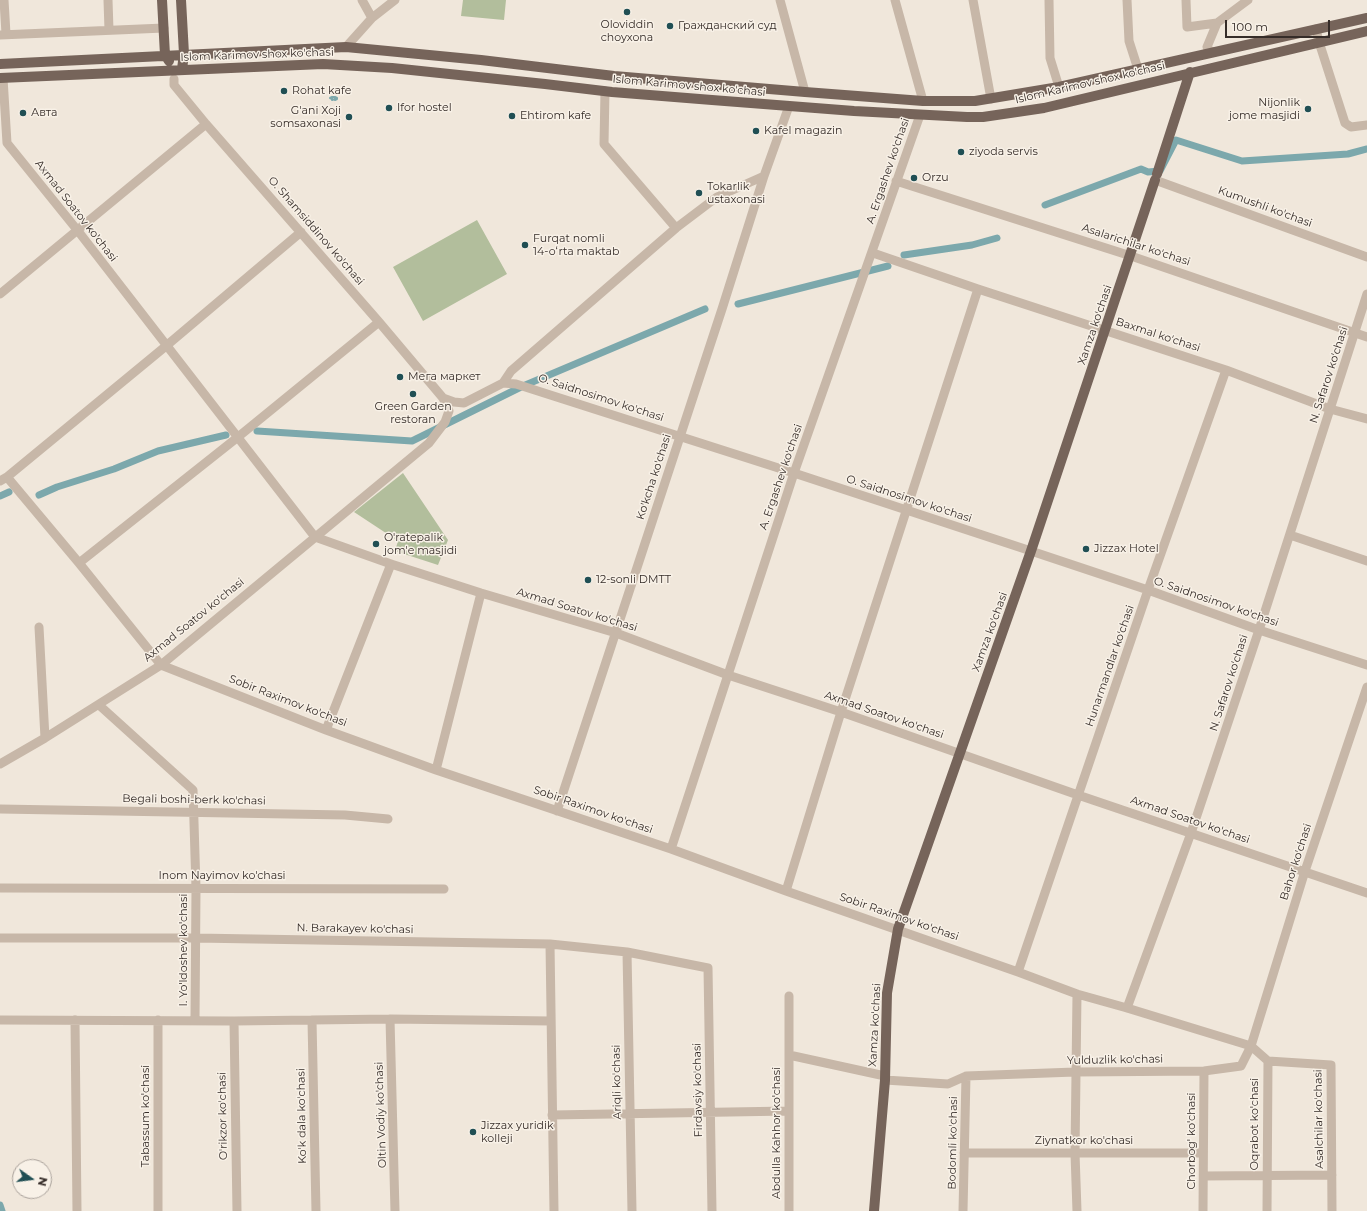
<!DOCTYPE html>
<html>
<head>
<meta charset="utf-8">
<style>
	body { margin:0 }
	#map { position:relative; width:1367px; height:1211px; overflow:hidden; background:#f0e7db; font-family:Montserrat,sans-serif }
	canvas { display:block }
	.north { position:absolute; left:12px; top:1159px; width:40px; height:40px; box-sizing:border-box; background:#f8f1e7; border:1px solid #aaa29b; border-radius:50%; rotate:104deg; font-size:11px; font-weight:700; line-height:16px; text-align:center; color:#352c28 }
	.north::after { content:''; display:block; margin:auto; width:14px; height:18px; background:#204f54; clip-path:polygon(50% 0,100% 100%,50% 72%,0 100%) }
	.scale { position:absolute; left:1225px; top:20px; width:105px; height:18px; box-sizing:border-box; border:2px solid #352c28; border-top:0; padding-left:5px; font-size:12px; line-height:14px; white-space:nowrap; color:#352c28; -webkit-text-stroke:3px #f8f1e7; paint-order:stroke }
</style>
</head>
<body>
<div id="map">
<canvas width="1367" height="1211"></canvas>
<div class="north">N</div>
<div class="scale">100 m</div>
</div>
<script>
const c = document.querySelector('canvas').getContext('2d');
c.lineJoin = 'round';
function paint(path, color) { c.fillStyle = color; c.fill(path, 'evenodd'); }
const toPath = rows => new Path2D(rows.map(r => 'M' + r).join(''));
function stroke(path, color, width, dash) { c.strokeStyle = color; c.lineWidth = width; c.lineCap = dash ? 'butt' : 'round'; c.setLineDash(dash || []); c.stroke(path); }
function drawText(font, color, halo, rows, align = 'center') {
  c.font = font + ' Montserrat,sans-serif'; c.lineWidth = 3; c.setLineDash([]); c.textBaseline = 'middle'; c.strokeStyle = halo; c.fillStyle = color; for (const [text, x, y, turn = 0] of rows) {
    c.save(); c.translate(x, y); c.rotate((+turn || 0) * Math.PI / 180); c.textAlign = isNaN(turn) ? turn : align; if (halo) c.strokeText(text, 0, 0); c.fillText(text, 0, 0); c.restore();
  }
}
paint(toPath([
	[463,0,506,0,504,20,461,16],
	[477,220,507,274,423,321,393,267],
	[403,473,448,540,438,565,395,551,398,541,354,512]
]), '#b2be9c');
stroke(toPath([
	[332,97,335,97,335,99,332,100,332,97],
	[332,97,332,99,330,98,332,97],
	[335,97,337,98,337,99,335,100,335,97]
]), '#7ca8ac', 2);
stroke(toPath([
	[1045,205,1141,169,1148,172,1160,171,1176,140,1242,161,1348,154,1367,149],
	[904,255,972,245,997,238],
	[738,304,888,266],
	[257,431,412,441,523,386,705,309],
	[39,495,57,487,114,469,158,451,226,435],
	[0,496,9,492],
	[0,1205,2,1211]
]), '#7ca8ac', 7);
stroke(toPath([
	[4,0,6,34],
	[108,0,109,30],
	[362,0,372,18],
	[780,0,805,92],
	[895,0,923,101],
	[973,0,991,99],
	[1049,0,1050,58,1059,87],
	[1127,0,1129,41,1138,69],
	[1186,0,1187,27,1217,23],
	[1316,29,1319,42,1345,123,1351,127,1367,125],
	[0,35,164,28],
	[346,47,372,18,395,0],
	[1215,52,1210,51,1207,47,1217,23,1248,0],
	[3,78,7,143,78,231,315,537,391,564,481,593,616,633,728,675,841,712,1078,795,1367,893],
	[605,91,604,144,676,228],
	[1157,174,1155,180,1367,257],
	[896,181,1131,256,1367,337],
	[873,253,978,289,1226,370,1330,409,1367,419],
	[0,294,206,124],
	[503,383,511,371,676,228,717,197,764,176],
	[443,398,454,402,464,403,503,383,516,384,794,473,1031,551,1148,590,1259,630,1367,665],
	[7,477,79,563,161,665,326,730,436,770,671,849,786,891,1018,972,1077,994,1127,1008,1251,1046,1268,1061,1267,1211],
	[0,481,7,477,166,346,301,232],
	[1290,535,1367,561],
	[79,563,238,437,379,322],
	[39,627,45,738],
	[99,705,193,790,196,888,195,1020],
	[326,730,391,564],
	[0,764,45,738,161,665,429,443,445,422,449,411,443,398,379,322,206,124,174,85,174,79],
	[436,770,481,593],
	[0,809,345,815,388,819],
	[557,811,722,309,764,176,789,106],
	[671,849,794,473,920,115],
	[0,888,444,889],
	[786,891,841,712,978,289],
	[0,938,196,938,550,944,627,952,708,968,712,1211],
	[550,944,554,1211],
	[627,952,632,1211],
	[1018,972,1148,590,1226,370],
	[789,996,789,1211],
	[1127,1008,1191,833,1259,630,1367,294],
	[390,1019,395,1211],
	[0,1020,234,1021,390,1019,551,1021],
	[75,1020,77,1211],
	[158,1020,158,1211],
	[312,1020,316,1211],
	[234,1021,237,1211],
	[789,1055,885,1076],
	[1268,1061,1331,1065,1332,1211],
	[885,1080,948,1084,966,1076,1075,1072,1204,1071,1241,1066,1251,1046,1305,871,1367,687],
	[552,1115,789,1111],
	[964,1153,1203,1153],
	[1204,1176,1332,1175],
	[963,1211,966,1076],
	[1077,1211,1075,1153,1077,994],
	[1203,1211,1204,1071]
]), '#c7b7a8', 9);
stroke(toPath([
	[162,0,165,55,169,61],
	[181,0,184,54,182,69],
	[0,64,346,47,481,60,614,76,805,92,923,101,975,101,1059,87,1367,18],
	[0,78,323,64,392,68,545,84,612,92,712,100,854,111,967,117,983,117,1044,108,1367,31],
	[1157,174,1190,72],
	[874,1211,885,1080,887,993,898,929,1031,551,1155,180]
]), '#76645a', 10);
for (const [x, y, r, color] of [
	[627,12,4,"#204f54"],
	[670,26,4,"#204f54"],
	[284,91,4,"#204f54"],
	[389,108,4,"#204f54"],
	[1308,109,4,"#204f54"],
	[23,113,4,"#204f54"],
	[512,116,4,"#204f54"],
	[349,117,4,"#204f54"],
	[756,131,4,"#204f54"],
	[961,152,4,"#204f54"],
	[914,178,4,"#204f54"],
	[699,193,4,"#204f54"],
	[525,245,4,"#204f54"],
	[400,377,4,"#204f54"],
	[413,394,4,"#204f54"],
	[376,544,4,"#204f54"],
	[1086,549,4,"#204f54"],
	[588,580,4,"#204f54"],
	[473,1132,4,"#204f54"]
]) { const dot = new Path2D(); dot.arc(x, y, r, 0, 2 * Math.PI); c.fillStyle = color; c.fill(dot); stroke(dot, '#f8f1e7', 1.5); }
drawText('11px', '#352c28', '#f8f1e7', [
	["Oloviddin",627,25,"center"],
	["choyxona",627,38,"center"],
	["Гражданский суд",678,26],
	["Rohat kafe",292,91],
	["Nijonlik",1300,103,"right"],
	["jome masjidi",1300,116,"right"],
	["Ifor hostel",397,108],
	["G'ani Xoji",341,111,"right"],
	["somsaxonasi",341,124,"right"],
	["Авта",31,113],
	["Ehtirom kafe",520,116],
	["Kafel magazin",764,131],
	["ziyoda servis",969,152],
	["Orzu",922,178],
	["Tokarlik",707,187],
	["ustaxonasi",707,200],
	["Furqat nomli",533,239],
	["14-oʻrta maktab",533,252],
	["Мега маркет",408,377],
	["Green Garden",413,407,"center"],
	["restoran",413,420,"center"],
	["O'ratepalik",384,538],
	["jom'e masjidi",384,551],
	["Jizzax Hotel",1094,549],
	["12-sonli DMTT",596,580],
	["Jizzax yuridik",481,1126],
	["kolleji",481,1139]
], 'left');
drawText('11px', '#352c28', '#f8f1e7', [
	["Islom Karimov shox ko'chasi",257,55,-2],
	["Islom Karimov shox ko'chasi",1090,83,-13],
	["Islom Karimov shox ko'chasi",689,86,5],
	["A. Ergashev ko'chasi",888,171,-71],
	["Kumushli ko'chasi",1265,207,20],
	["Axmad Soatov ko'chasi",76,211,52],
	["O. Shamsiddinov ko'chasi",316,231,49],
	["Asalarichilar ko'chasi",1136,245,18],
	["Xamza ko'chasi",1095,325,-71],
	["Baxmal ko'chasi",1158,335,18],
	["N. Safarov ko'chasi",1329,375,-72],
	["O. Saidnosimov ko'chasi",601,398,18],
	["Ko'kcha ko'chasi",654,477,-72],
	["A. Ergashev ko'chasi",781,477,-71],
	["O. Saidnosimov ko'chasi",909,499,18],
	["O. Saidnosimov ko'chasi",1216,602,19],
	["Axmad Soatov ko'chasi",577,610,17],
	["Axmad Soatov ko'chasi",194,620,-39],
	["Xamza ko'chasi",990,632,-70],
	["Hunarmandlar ko'chasi",1110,666,-71],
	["N. Safarov ko'chasi",1229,683,-72],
	["Sobir Raximov ko'chasi",288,701,21],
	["Axmad Soatov ko'chasi",884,715,19],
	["Begali boshi-berk ko'chasi",194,800,1],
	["Sobir Raximov ko'chasi",593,810,19],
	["Axmad Soatov ko'chasi",1190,820,19],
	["Bahor ko'chasi",1296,862,-72],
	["Inom Nayimov ko'chasi",222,876],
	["Sobir Raximov ko'chasi",899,917,19],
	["N. Barakayev ko'chasi",355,929,1],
	["I. Yo'ldoshev ko'chasi",184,950,-90],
	["Xamza ko'chasi",875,1025,-87],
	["Yulduzlik ko'chasi",1115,1060,-1],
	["Ariqli ko'chasi",617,1082,-91],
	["Firdavsiy ko'chasi",698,1090,-91],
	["Oltin Vodiy ko'chasi",381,1115,-92],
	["Tabassum ko'chasi",146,1116,-90],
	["O'rikzor ko'chasi",223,1116,-91],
	["Ko'k dala ko'chasi",302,1116,-91],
	["Asalchilar ko'chasi",1319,1119,-91],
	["Oqrabot ko'chasi",1255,1124,-90],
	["Abdulla Kahhor ko'chasi",777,1133,-90],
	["Ziynatkor ko'chasi",1084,1141],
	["Chorbog' ko'chasi",1192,1141,-90],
	["Bodomli ko'chasi",953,1143,-89]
]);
</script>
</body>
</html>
